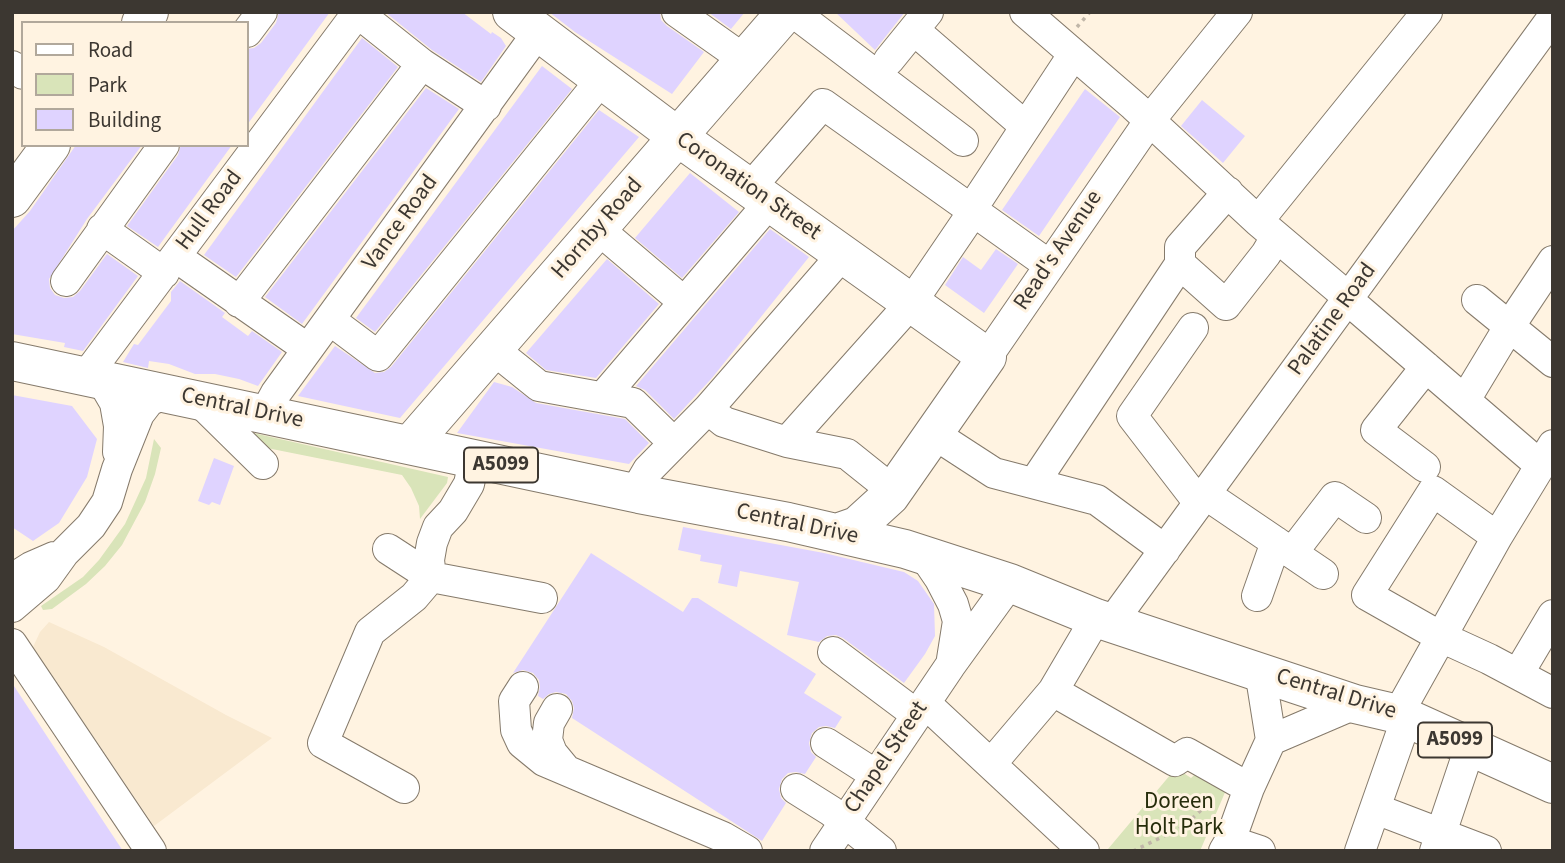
<!DOCTYPE html>
<html>
<head>
<meta charset="utf-8">
<style>
	body { margin:0 }
	#map { position:relative; width:1565px; height:863px; overflow:hidden; background:#fff3e1; font-family:"Source Sans 3",sans-serif }
	canvas { display:block }
	.frame { position:absolute; inset:0; border:14px solid #3c3731; pointer-events:none }
	.legend { position:absolute; left:21px; top:21px; width:228px; height:126px; box-sizing:border-box; background:#fff3e1; border:2px solid #b1a89b; margin:0; padding:9px 12px; list-style:none; font-size:21px; color:#3c3731 }
	.legend li { display:flex; align-items:center; gap:14px; height:35px }
	.legend b { width:35px; border:2px solid #b1a89b }
</style>
</head>
<body>
<div id="map">
<canvas width="1565" height="863"></canvas>
<div class="frame"></div>
<ul class="legend">
<li><b style="height:9px;background:#fff"></b>Road</li>
<li><b style="height:19px;background:#d9e4b9"></b>Park</li>
<li><b style="height:19px;background:#dfd3ff"></b>Building</li>
</ul>
</div>
<script>
const c = document.querySelector('canvas').getContext('2d');
c.lineJoin = 'round';
function paint(path, color) { c.fillStyle = color; c.fill(path, 'evenodd'); }
const toPath = rows => new Path2D(rows.map(r => 'M' + r).join(''));
function stroke(path, color, width, dash) { c.strokeStyle = color; c.lineWidth = width; c.lineCap = dash ? 'butt' : 'round'; c.setLineDash(dash || []); c.stroke(path); }
function drawText(font, color, halo, rows, align = 'center') {
  c.font = font + ' "Source Sans 3",sans-serif'; c.lineWidth = 6; c.setLineDash([]); c.textBaseline = 'middle'; c.strokeStyle = halo; c.fillStyle = color; for (const [text, x, y, turn = 0] of rows) {
    c.save(); c.translate(x, y); c.rotate((+turn || 0) * Math.PI / 180); c.textAlign = isNaN(turn) ? turn : align; if (halo) c.strokeText(text, 0, 0); c.fillText(text, 0, 0); c.restore();
  }
}
paint(toPath([
	[49,622,104,647,226,715,272,738,154,826,33,647,40,632]
]), '#f9e9d0');
paint(toPath([
	[240,430,448,477,447,483,420,519,419,506,411,488,402,475,257,446],
	[154,439,161,448,155,474,145,502,122,545,105,566,86,584,52,609,43,610,41,606,83,577,99,560,125,524,146,478],
	[1176,768,1191,778,1202,768,1229,783,1200,851,1110,851,1108,849]
]), '#d9e4b9');
paint(toPath([
	[279,12,330,12,247,125,247,49,254,48,261,43,276,23],
	[385,12,462,12,491,34,492,32,501,38,506,46,481,82,432,50],
	[549,12,660,12,661,20,667,26,704,52,672,94,575,32],
	[708,12,745,12,731,29],
	[835,12,905,12,875,50],
	[362,38,398,67,236,277,204,255],
	[542,66,572,89,375,332,356,318],
	[426,88,459,109,302,324,265,297],
	[1085,89,1120,117,1039,236,1002,210],
	[1202,100,1245,136,1223,163,1181,126],
	[599,110,639,137,400,418,298,396,335,346,375,373,384,372,391,367],
	[76,145,142,145,87,219,49,279,50,288,55,295,64,298,73,297,80,291,107,254,138,276,83,351,64,347,65,343,12,334,12,231,30,211],
	[181,145,232,145,158,247,127,226,178,155],
	[690,173,739,212,682,278,635,238],
	[770,229,809,257,712,378,674,419,645,390,636,386],
	[996,249,1018,264,984,313,945,285,963,257,981,270],
	[607,259,659,304,596,378,546,370,526,353],
	[180,281,225,313,222,317,248,336,252,331,282,352,258,386,239,379,215,374,195,374,169,364,149,361,148,368,123,362,134,344,138,345,171,301,171,292],
	[494,382,512,387,536,403,625,419,649,443,629,464,457,433],
	[12,395,72,406,97,439,87,477,59,523,33,541,12,527],
	[214,458,234,466,220,505,212,502,209,505,198,501],
	[683,527,824,553,904,572,918,581,934,604,935,636,925,654,904,683,843,638,836,635,827,636,819,642,787,635,799,582,740,571,737,587,718,583,722,565,700,561,701,555,678,550],
	[591,553,683,612,692,598,698,598,816,674,804,693,842,717,835,728,826,726,819,727,812,733,809,743,811,752,816,757,805,774,796,772,788,773,782,779,779,789,781,798,786,803,762,841,572,718,574,708,572,701,566,694,556,692,549,694,543,699,538,696,540,687,539,680,533,673,523,670,513,673],
	[12,683,58,753,123,851,12,851]
]), '#dfd3ff');
const minor = toPath([
	[677,12,745,60],
	[793,12,963,141],
	[1025,12,1134,106,1258,221,1349,298],
	[358,13,422,64,486,106],
	[914,30,1025,126],
	[247,32,262,12],
	[889,60,928,12],
	[12,66,23,74],
	[750,188,823,104,1049,265],
	[1228,192,1180,247,1180,264,1226,305,1266,254,1276,237],
	[971,210,1073,55],
	[1258,221,1427,12],
	[102,229,164,273],
	[598,229,684,302],
	[176,257,308,349],
	[66,281,164,145],
	[1348,300,1541,466],
	[1477,300,1553,362],
	[239,302,422,64],
	[330,320,378,356,601,80],
	[1193,328,1132,416,1199,503],
	[493,349,539,386,633,403,674,443],
	[987,357,1150,120,1237,12],
	[86,376,358,12],
	[101,379,115,403,119,426,118,452],
	[603,397,770,202],
	[1465,400,1509,327,1553,261],
	[199,401,263,464],
	[708,409,724,422,787,442,847,454,892,490],
	[264,415,276,393,539,31],
	[934,434,994,473,1097,500,1165,550],
	[787,442,911,303,973,212],
	[1425,467,1376,430,1426,367],
	[1034,483,1180,264],
	[639,494,641,482,648,470,708,409,843,254],
	[1205,494,1323,574],
	[1497,537,1433,491,1367,595,1441,637,1489,659,1553,693],
	[388,549,431,577,542,598],
	[1292,553,1335,497,1366,518],
	[923,554,940,579,953,604,958,621,952,659],
	[12,579,31,567,54,557],
	[1257,596,1276,542],
	[12,607,46,578,64,553,91,526,107,502,117,469,139,414,149,401,166,393],
	[1112,622,1553,17],
	[12,644,151,851],
	[833,652,917,715],
	[1518,674,1553,615],
	[523,687,514,701,516,730,522,743,544,761,723,837,747,851],
	[1053,691,1175,761,1187,753,1249,788],
	[925,703,1084,851],
	[557,709,549,723,547,740,552,753,566,770],
	[1398,714,1497,537,1553,445],
	[1271,740,1355,704],
	[826,743,876,775],
	[991,764,1053,691,1096,618],
	[404,788,323,743,370,632,414,597,431,577,429,560,432,543,438,527,453,511,469,484,474,460],
	[796,789,831,811,881,851],
	[1376,809,1486,851],
	[1230,841,1260,851],
	[825,851,950,666,1010,583],
	[1224,851,1230,841,1249,788,1271,740,1260,671],
	[1360,851,1407,717],
	[1435,851,1470,747]
]);
const major = toPath([
	[512,12,678,137,987,357,890,496,857,526,837,533],
	[141,23,149,12],
	[12,198,51,145],
	[12,361,639,494,788,522,905,549,1010,583,1096,618,1355,704,1398,714,1553,784],
	[410,445,786,12]
]);
stroke(minor, '#857a6b', 32);
stroke(major, '#857a6b', 40);
stroke(toPath([
	[1077,27,1090,12],
	[1133,851,1183,827,1215,797]
]), '#c0b6a8', 3.5, [3.5, 5]);
stroke(minor, '#fff', 30);
stroke(major, '#fff', 38);
for (const [x, y, w] of [
	[501,465,74],
	[1455,740,74]
]) { const box = new Path2D(); box.roundRect(x - w / 2, y - 17.5, w, 35, 5); c.fillStyle = '#fff3e1'; c.fill(box); stroke(box, '#3c3731', 2); }
drawText('bold 21px', '#3c3731', null, [
	["A5099",501,465],
	["A5099",1455,740]
]);
drawText('23px', '#3c3731', '#fff3e1', [
	["Coronation Street",748,187,35],
	["Hull Road",210,211,-53],
	["Vance Road",401,223,-54],
	["Hornby Road",598,229,-49],
	["Read's Avenue",1059,251,-56],
	["Palatine Road",1333,320,-54],
	["Central Drive",242,409,12],
	["Central Drive",797,525,12],
	["Central Drive",1336,695,17],
	["Chapel Street",887,758,-56]
]);
drawText('23px', '#262d0b', '#fff3e1', [
	["Doreen",1179,803],
	["Holt Park",1179,829]
]);
</script>
</body>
</html>
